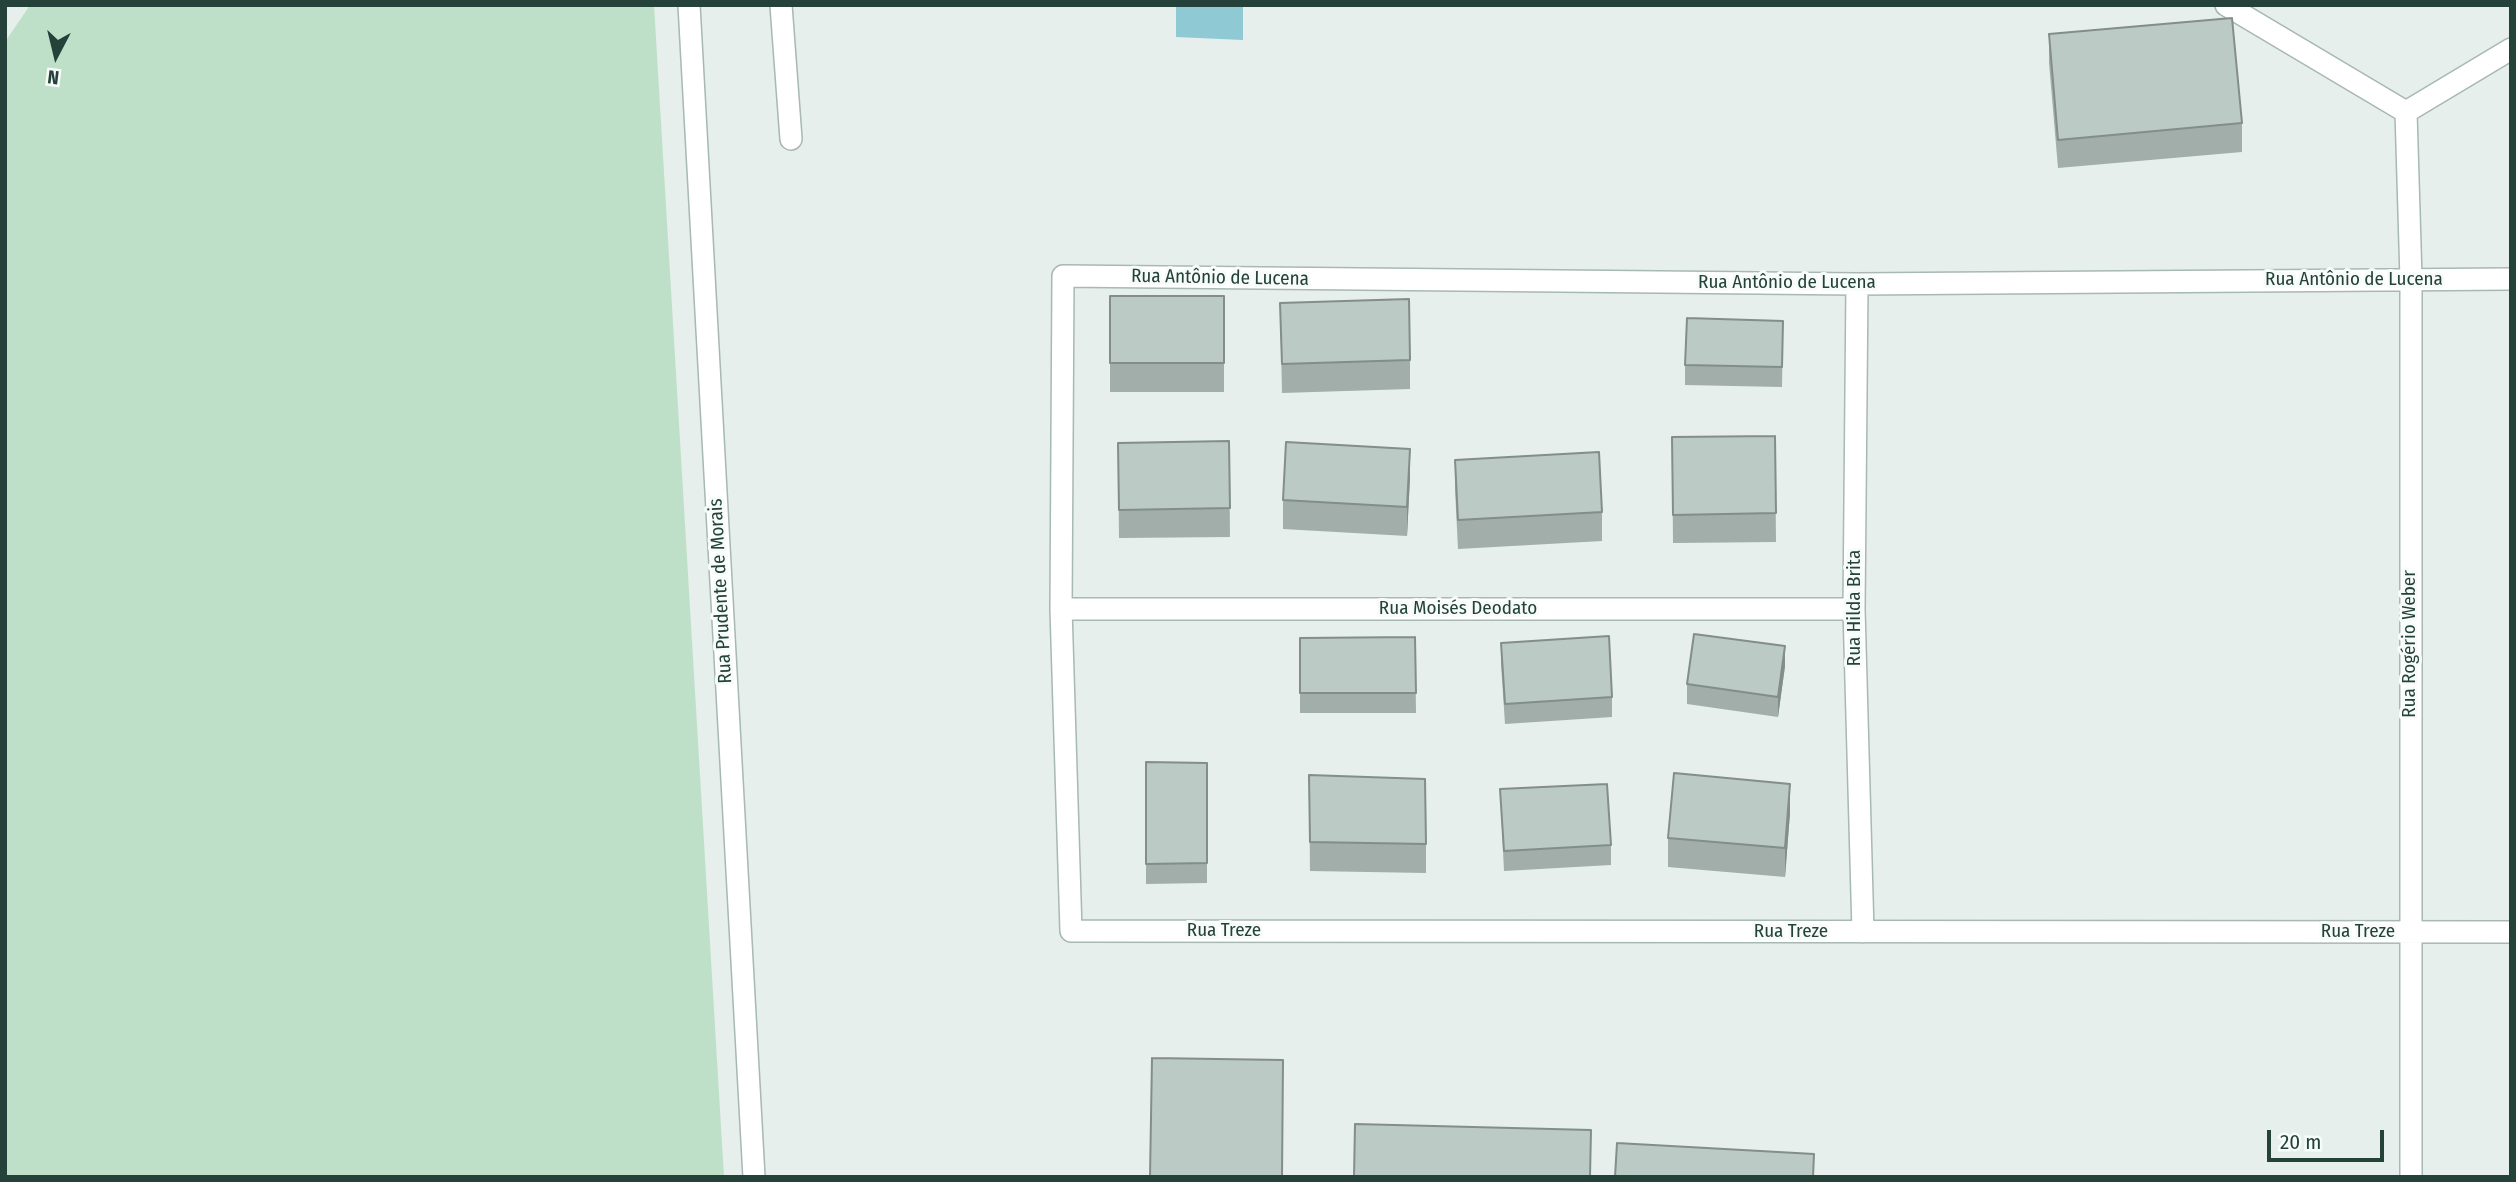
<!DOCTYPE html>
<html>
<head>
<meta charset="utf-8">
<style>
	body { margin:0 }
	#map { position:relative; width:2516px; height:1182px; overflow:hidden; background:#e6efeb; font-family:"Fira Sans Condensed",sans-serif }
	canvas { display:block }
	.frame { position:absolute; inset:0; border:7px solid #24423a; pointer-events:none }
	.north { position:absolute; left:21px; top:21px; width:70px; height:70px; -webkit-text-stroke:5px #f7fbf9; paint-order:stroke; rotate:187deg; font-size:19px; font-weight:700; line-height:28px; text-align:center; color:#24423a }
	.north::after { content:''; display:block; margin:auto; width:24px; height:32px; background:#24423a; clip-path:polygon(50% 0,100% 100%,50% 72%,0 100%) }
	.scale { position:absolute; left:2267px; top:1130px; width:117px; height:32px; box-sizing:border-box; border:4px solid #24423a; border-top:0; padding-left:9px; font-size:21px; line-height:24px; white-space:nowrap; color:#24423a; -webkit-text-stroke:5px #f7fbf9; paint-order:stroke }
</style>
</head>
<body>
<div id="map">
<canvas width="2516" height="1182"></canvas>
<div class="frame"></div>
<div class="north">N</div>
<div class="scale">20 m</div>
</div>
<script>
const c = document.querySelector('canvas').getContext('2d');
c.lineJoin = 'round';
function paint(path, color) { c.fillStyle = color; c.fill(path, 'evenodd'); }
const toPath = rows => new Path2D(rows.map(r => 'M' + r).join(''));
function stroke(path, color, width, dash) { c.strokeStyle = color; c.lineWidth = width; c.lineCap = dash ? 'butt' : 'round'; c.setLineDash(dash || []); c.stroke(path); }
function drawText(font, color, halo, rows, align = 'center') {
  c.font = font + ' "Fira Sans Condensed",sans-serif'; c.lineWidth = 6; c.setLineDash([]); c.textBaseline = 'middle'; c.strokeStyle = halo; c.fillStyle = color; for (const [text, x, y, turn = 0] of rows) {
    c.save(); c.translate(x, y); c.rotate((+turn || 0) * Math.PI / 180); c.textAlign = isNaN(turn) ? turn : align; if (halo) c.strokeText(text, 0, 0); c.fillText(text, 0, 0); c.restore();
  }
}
paint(toPath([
	[30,5,654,5,724,1177,5,1177,5,42]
]), '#bfe0c8');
paint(toPath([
	[1176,5,1243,5,1243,40,1176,37]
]), '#8ec9d4');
const minor = toPath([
	[689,5,754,1177],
	[781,5,791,139],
	[2226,5,2406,112,2511,49],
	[2406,112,2411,279,2411,1177],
	[2511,279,1857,284,1063,276,1061,609,1071,931,2511,932],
	[1857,284,1854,609,1863,932],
	[1061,609,1854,609]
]);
stroke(minor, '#a8b8b2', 24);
stroke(minor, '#fff', 21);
paint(toPath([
	[2049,34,2242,123,2242,152,2058,168,2049,63],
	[1110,296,1224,296,1224,392,1110,392],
	[1280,303,1410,360,1410,389,1282,393],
	[1783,321,1782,387,1685,385,1685,365],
	[1775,436,1776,542,1673,543,1672,437],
	[1229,441,1230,537,1119,538,1118,443],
	[1455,460,1602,512,1602,541,1458,549,1455,489],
	[1410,477,1407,536,1283,529,1283,500],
	[1415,637,1416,713,1300,713,1300,638],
	[1501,643,1612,697,1612,717,1505,724,1501,663],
	[1785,666,1778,717,1687,704,1687,684],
	[1146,762,1207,763,1207,883,1146,884],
	[1309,775,1426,844,1426,873,1310,871],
	[1500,789,1611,845,1611,865,1504,871],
	[1790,813,1785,877,1668,867,1668,838]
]), '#a1aea9');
paint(toPath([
	[1410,449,1410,477,1407,536,1407,507],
	[1785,646,1785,666,1778,717,1778,697],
	[1790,784,1790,813,1785,877,1785,848]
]), '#838d89');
const building = toPath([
	[2232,18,2242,123,2058,140,2049,34,2232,18],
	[1110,296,1224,296,1224,363,1110,363,1110,296],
	[1409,299,1410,360,1282,364,1280,303,1409,299],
	[1687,318,1783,321,1782,367,1685,365,1687,318],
	[1775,436,1776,513,1673,515,1672,437,1775,436],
	[1229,441,1230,508,1119,510,1118,443,1229,441],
	[1286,442,1410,449,1407,507,1283,500,1286,442],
	[1599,452,1602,512,1458,520,1455,460,1599,452],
	[1694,634,1785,646,1778,697,1687,684,1694,634],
	[1609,636,1612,697,1505,704,1501,643,1609,636],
	[1415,637,1416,693,1300,693,1300,638,1415,637],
	[1146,762,1207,763,1207,863,1146,864,1146,762],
	[1674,773,1790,784,1785,848,1668,838,1674,773],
	[1309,775,1425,779,1426,844,1310,842,1309,775],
	[1607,784,1611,845,1504,851,1500,789,1607,784],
	[1152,1058,1283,1060,1282,1177,1150,1177,1152,1058],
	[1355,1124,1591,1130,1590,1177,1354,1177,1355,1124],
	[1617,1143,1814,1154,1813,1177,1615,1177,1617,1143]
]);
paint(building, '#bbcac4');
stroke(building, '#838d89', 2);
drawText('19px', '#24423a', '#f7fbf9', [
	["Rua Antônio de Lucena",1220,278,1],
	["Rua Antônio de Lucena",2354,280],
	["Rua Antônio de Lucena",1787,283],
	["Rua Prudente de Morais",721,591,-93],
	["Rua Hilda Brita",1855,608,-90],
	["Rua Moisés Deodato",1458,609],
	["Rua Rogério Weber",2410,644,-90],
	["Rua Treze",1224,931],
	["Rua Treze",1791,932],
	["Rua Treze",2358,932]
]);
</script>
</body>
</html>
